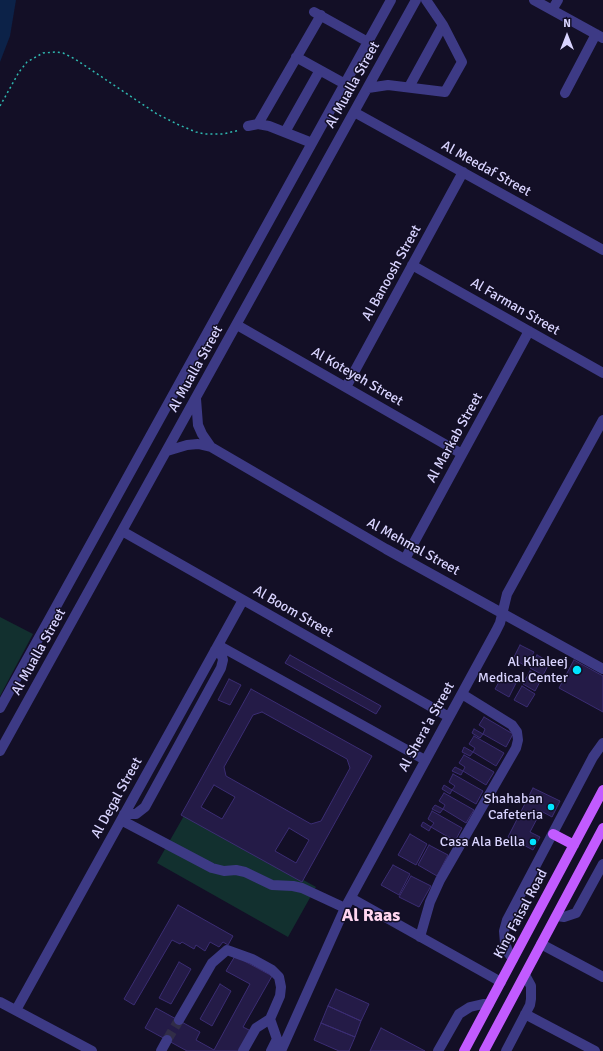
<!DOCTYPE html>
<html>
<head>
<meta charset="utf-8">
<style>
	body { margin:0 }
	#map { position:relative; width:603px; height:1051px; overflow:hidden; background:#130f26; font-family:Signika,sans-serif }
	canvas { display:block }
	.north { position:absolute; left:547px; top:16px; width:40px; height:40px; -webkit-text-stroke:3px #130f26; paint-order:stroke; rotate:0deg; font-size:11px; font-weight:700; line-height:16px; text-align:center; color:#d9d4ff }
	.north::after { content:''; display:block; margin:auto; width:14px; height:18px; background:#d9d4ff; clip-path:polygon(50% 0,100% 100%,50% 72%,0 100%) }
</style>
</head>
<body>
<div id="map">
<canvas width="603" height="1051"></canvas>
<div class="north">N</div>
</div>
<script>
const c = document.querySelector('canvas').getContext('2d');
c.lineJoin = 'round';
function paint(path, color) { c.fillStyle = color; c.fill(path, 'evenodd'); }
const toPath = rows => new Path2D(rows.map(r => 'M' + r).join(''));
function stroke(path, color, width, dash) { c.strokeStyle = color; c.lineWidth = width; c.lineCap = dash ? 'butt' : 'round'; c.setLineDash(dash || []); c.stroke(path); }
function drawText(font, color, halo, rows, align = 'center') {
  c.font = font + ' Signika,sans-serif'; c.lineWidth = 3; c.setLineDash([]); c.textBaseline = 'middle'; c.strokeStyle = halo; c.fillStyle = color; for (const [text, x, y, turn = 0] of rows) {
    c.save(); c.translate(x, y); c.rotate((+turn || 0) * Math.PI / 180); c.textAlign = isNaN(turn) ? turn : align; if (halo) c.strokeText(text, 0, 0); c.fillText(text, 0, 0); c.restore();
  }
}
paint(toPath([
	[0,617,33,634,0,696],
	[185,814,316,887,288,937,157,863]
]), '#12302f');
paint(toPath([
	[0,0,16,0,10,36,0,62]
]), '#0c2248');
const building = toPath([
	[520,645,534,652,526,666,513,659,520,645],
	[290,655,381,706,376,714,285,663,290,655],
	[537,655,550,662,543,675,530,668,537,655],
	[574,660,603,676,603,712,559,688,574,660],
	[530,671,542,678,535,691,523,684,530,671],
	[503,675,516,683,509,697,495,689,503,675],
	[229,679,241,685,230,705,218,700,229,679],
	[522,686,535,694,527,707,514,700,522,686],
	[251,689,372,756,302,882,181,815,251,689],
	[262,712,347,759,350,768,321,821,311,824,226,776,224,767,253,715,262,712],
	[214,785,235,797,222,819,201,807,214,785],
	[289,828,309,840,296,863,275,851,289,828],
	[484,717,513,734,506,747,483,734,485,729,479,725,484,717],
	[474,729,483,734,480,738,472,733,474,729],
	[474,736,504,753,496,766,473,752,470,756,462,752,464,747,473,752,475,748,469,744,474,736],
	[464,755,494,772,486,785,463,771,461,775,452,771,455,767,463,771,465,767,459,763,464,755],
	[453,774,483,791,476,804,452,790,450,794,442,789,444,785,452,790,455,786,449,782,453,774],
	[533,788,560,801,552,817,541,811,530,832,540,837,533,850,508,837,533,788],
	[444,793,474,810,466,823,443,809,440,813,432,809,435,805,443,809,445,805,439,801,444,793],
	[432,811,462,828,455,841,431,827,429,831,421,826,423,822,431,827,434,823,428,819,432,811],
	[410,834,427,844,416,865,398,855,410,834],
	[429,845,448,855,437,876,418,865,429,845],
	[393,865,410,874,399,895,381,885,393,865],
	[411,876,431,886,419,907,399,897,411,876],
	[178,905,233,936,228,945,223,942,219,947,210,942,205,951,196,945,194,949,182,942,180,944,172,940,134,1005,124,999,178,905],
	[235,956,272,976,243,1027,251,1031,240,1051,187,1051,145,1028,156,1008,200,1032,196,1040,214,1050,250,984,226,971,235,956],
	[179,962,191,969,171,1004,159,998,179,962],
	[220,984,231,991,212,1026,200,1019,220,984],
	[336,989,369,1004,361,1021,328,1006,336,989],
	[328,1006,361,1021,355,1037,321,1023,328,1006],
	[321,1023,355,1037,349,1051,339,1051,314,1040,321,1023],
	[381,1028,425,1051,370,1051,381,1028]
]);
paint(building, '#241b47');
stroke(building, '#3b2d73', 1);
stroke(toPath([
	[167,1040,179,1020]
]), '#312d47', 10, [10, 5]);
stroke(toPath([
	[0,106,19,72,27,62,43,53,56,52,63,53,75,59,157,114,179,125,196,132,205,134,223,134,240,130]
]), '#2fb8b0', 1.5, [2, 3]);
stroke(toPath([
	[534,0,603,38],
	[552,10,558,0],
	[314,12,368,42],
	[296,57,345,84],
	[409,87,443,25,426,0],
	[368,88,388,85,445,92,462,62,443,25],
	[565,93,596,34],
	[354,112,603,250],
	[258,124,321,15],
	[248,126,258,124,269,126,312,143],
	[285,132,320,70],
	[412,265,603,373],
	[237,325,462,454],
	[346,387,463,172],
	[196,399,198,425,202,434,211,447],
	[167,451,187,445,198,444,211,447,386,549,603,669],
	[122,531,449,717],
	[405,559,529,331],
	[218,645,425,760],
	[0,708,391,0],
	[0,751,416,0],
	[124,814,136,814,145,807,221,668,223,660,222,656,215,650],
	[121,820,212,868,224,871,236,870,245,872,272,885,293,886,302,888,345,908],
	[351,898,501,982],
	[557,916,564,917,576,913,603,864],
	[420,937,430,902,440,880,516,748,518,740,517,732,512,725,462,694],
	[541,944,603,977],
	[513,959,509,954,505,943,504,931,507,920,593,757,603,743],
	[0,1002,92,1051],
	[16,1010,243,600],
	[525,1014,595,1051],
	[179,1020,212,963,227,950,252,959,272,970,279,977,281,987,280,996,270,1019],
	[161,1051,167,1040],
	[243,1051,256,1028,270,1019,277,1039,271,1051],
	[281,1051,345,908,496,631,500,623,507,594,603,420],
	[438,1051,459,1014,470,1007,483,1004,489,1004],
	[506,1051,530,1005,531,999,531,986,525,975]
]), '#3d3a85', 10);
stroke(toPath([
	[553,834,574,845],
	[464,1051,603,790],
	[484,1051,603,828]
]), '#c25bff', 10);
for (const [x, y, r, color] of [
	[577,670,5,"#00e5ff"],
	[551,807,4,"#00e5ff"],
	[533,842,4,"#00e5ff"]
]) { const dot = new Path2D(); dot.arc(x, y, r, 0, 2 * Math.PI); c.fillStyle = color; c.fill(dot); stroke(dot, '#130f26', 1.5); }
drawText('14px', '#d9d4ff', '#130f26', [
	["Al Mualla Street",353,85,-61],
	["Al Meedaf Street",486,169,29],
	["Al Banoosh Street",392,273,-61],
	["Al Farman Street",515,307,30],
	["Al Mualla Street",196,369,-61],
	["Al Koteyeh Street",357,377,30],
	["Al Markab Street",455,438,-61],
	["Al Mehmal Street",413,547,29],
	["Al Boom Street",293,612,30],
	["Al Mualla Street",39,652,-61],
	["Al Shera'a Street",427,727,-61],
	["Al Degal Street",117,798,-61],
	["King Faisal Road",521,914,-62]
]);
drawText('14px', '#d9d4ff', '#130f26', [
	["Al Khaleej",568,662],
	["Medical Center",568,678],
	["Shahaban",543,799],
	["Cafeteria",543,815],
	["Casa Ala Bella",525,842]
], 'right');
drawText('bold 18px', '#ffd6f0', '#130f26', [
	["Al Raas",371,916]
]);
</script>
</body>
</html>
